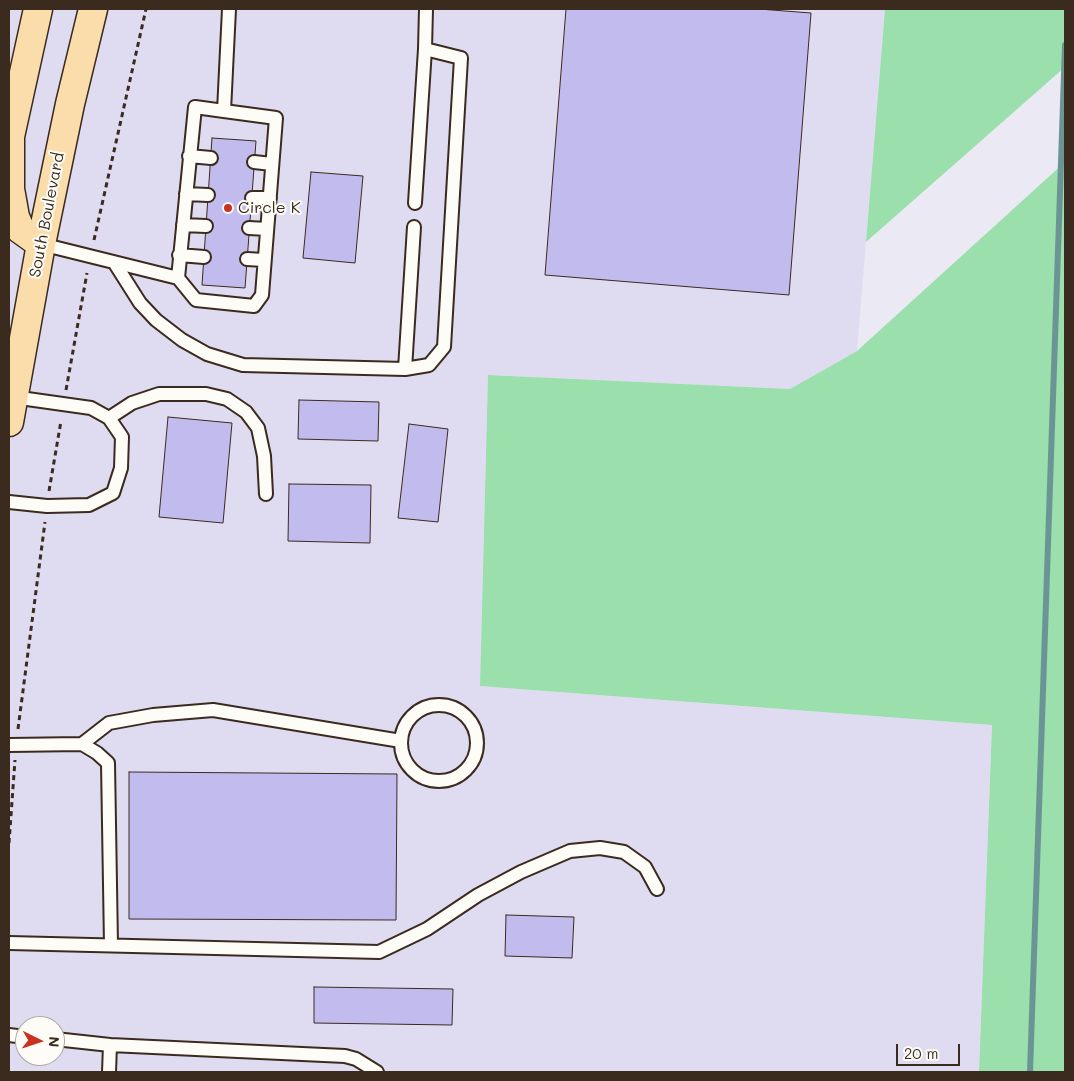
<!DOCTYPE html>
<html>
<head>
<meta charset="utf-8">
<style>
	body { margin:0 }
	#map { position:relative; width:1074px; height:1081px; overflow:hidden; background:#ebe9f4; font-family:Mali,sans-serif }
	canvas { display:block }
	.frame { position:absolute; inset:0; border:10px solid #3b2a1e; pointer-events:none }
	.north { position:absolute; left:15px; top:1016px; width:50px; height:50px; box-sizing:border-box; background:#fdfcf7; border:1px solid #afa8a0; border-radius:50%; rotate:94deg; font-size:14px; font-weight:700; line-height:20px; text-align:center; color:#3b2a1e }
	.north::after { content:''; display:block; margin:auto; width:18px; height:22px; background:#c8321e; clip-path:polygon(50% 0,100% 100%,50% 72%,0 100%) }
	.scale { position:absolute; left:896px; top:1044px; width:64px; height:22px; box-sizing:border-box; border:2px solid #3b2a1e; border-top:0; padding-left:6px; font-size:15px; line-height:18px; white-space:nowrap; color:#3b2a1e; -webkit-text-stroke:4px #fdfcf7; paint-order:stroke }
</style>
</head>
<body>
<div id="map">
<canvas width="1074" height="1081"></canvas>
<div class="frame"></div>
<div class="north">N</div>
<div class="scale">20 m</div>
</div>
<script>
const c = document.querySelector('canvas').getContext('2d');
c.lineJoin = 'round';
function paint(path, color) { c.fillStyle = color; c.fill(path, 'evenodd'); }
const toPath = rows => new Path2D(rows.map(r => 'M' + r).join(''));
function stroke(path, color, width, dash) { c.strokeStyle = color; c.lineWidth = width; c.lineCap = dash ? 'butt' : 'round'; c.setLineDash(dash || []); c.stroke(path); }
function drawText(font, color, halo, rows, align = 'center') {
  c.font = font + ' Mali,sans-serif'; c.lineWidth = 4; c.setLineDash([]); c.textBaseline = 'middle'; c.strokeStyle = halo; c.fillStyle = color; for (const [text, x, y, turn = 0] of rows) {
    c.save(); c.translate(x, y); c.rotate((+turn || 0) * Math.PI / 180); c.textAlign = isNaN(turn) ? turn : align; if (halo) c.strokeText(text, 0, 0); c.fillText(text, 0, 0); c.restore();
  }
}
paint(toPath([
	[9,9,885,9,857,351,790,389,488,375,480,686,992,725,979,1072,9,1072],
	[25,1026,55,1026,55,1056,25,1056]
]), '#dfdcf2');
paint(toPath([
	[885,9,1065,9,1065,67,866,242],
	[1065,162,1065,1072,979,1072,992,725,480,686,488,375,790,389,857,351]
]), '#9adfac');
stroke(toPath([
	[1030,1072,1065,45]
]), '#6b9595', 6);
const building = toPath([
	[566,9,759,9,811,13,789,295,545,275,566,9],
	[212,138,256,141,245,288,202,285,212,138],
	[311,172,363,176,355,263,303,258,311,172],
	[299,400,379,402,378,441,298,439,299,400],
	[168,417,232,423,223,523,159,517,168,417],
	[409,424,448,429,438,522,398,518,409,424],
	[289,484,371,485,370,543,288,541,289,484],
	[129,772,397,774,396,920,129,919,129,772],
	[506,915,574,917,572,958,505,956,506,915],
	[314,987,453,989,452,1025,314,1023,314,987]
]);
paint(building, '#c2bcee');
stroke(building, '#3b2a1e', 1);
const lane = toPath([
	[189,156,211,158],
	[254,162,272,164],
	[186,194,208,195],
	[252,198,270,198],
	[415,203,425,49],
	[183,225,206,226],
	[249,228,267,229],
	[41,244,178,278,196,300,254,306,262,295,276,118,224,111],
	[179,255,204,257],
	[247,259,264,260],
	[114,262,140,303,156,320,182,340,207,354,243,365,405,369,429,365,444,347,461,58,425,49,426,9],
	[178,278,195,107,224,111,229,9],
	[405,369,414,227],
	[109,418,132,403,159,394,206,394,227,399,246,412,258,428,264,456,266,494],
	[9,502,47,506,89,505,113,493,121,468,122,437,109,418,91,408,13,397],
	'401 743a38 38 0 1 1 76 0a38 38 0 1 1-76 0Z',
	[82,744,109,723,153,715,213,710,401,741],
	[9,745,82,744,97,753,108,763,111,945],
	[9,943,379,952,427,929,478,895,521,872,570,851,600,848,624,852,645,867,657,889],
	[9,1035,25,1037],
	[55,1039,110,1045,109,1072],
	[110,1045,345,1056,356,1059,377,1072]
]);
const highway = toPath([
	[10,136,10,189,15,217,20,229,41,244],
	[9,141,38,9],
	[9,422,41,244,70,104,93,9]
]);
stroke(lane, '#3b2a1e', 16);
stroke(highway, '#3b2a1e', 31);
stroke(toPath([
	[94,240,146,9],
	[66,390,87,273],
	[49,491,61,421],
	[18,729,45,522],
	[9,843,15,760]
]), '#3b2a1e', 3, [5, 4]);
stroke(lane, '#fdfcf7', 12);
stroke(highway, '#faddab', 28);
for (const [x, y, r, color] of [
	[228,208,5,"#c8321e"]
]) { const dot = new Path2D(); dot.arc(x, y, r, 0, 2 * Math.PI); c.fillStyle = color; c.fill(dot); stroke(dot, '#fdfcf7', 2); }
drawText('16px', '#3b2a1e', '#fdfcf7', [
	["Circle K",238,208]
], 'left');
drawText('16px', '#3b2a1e', '#fdfcf7', [
	["South Boulevard",47,215,-79]
]);
</script>
</body>
</html>
